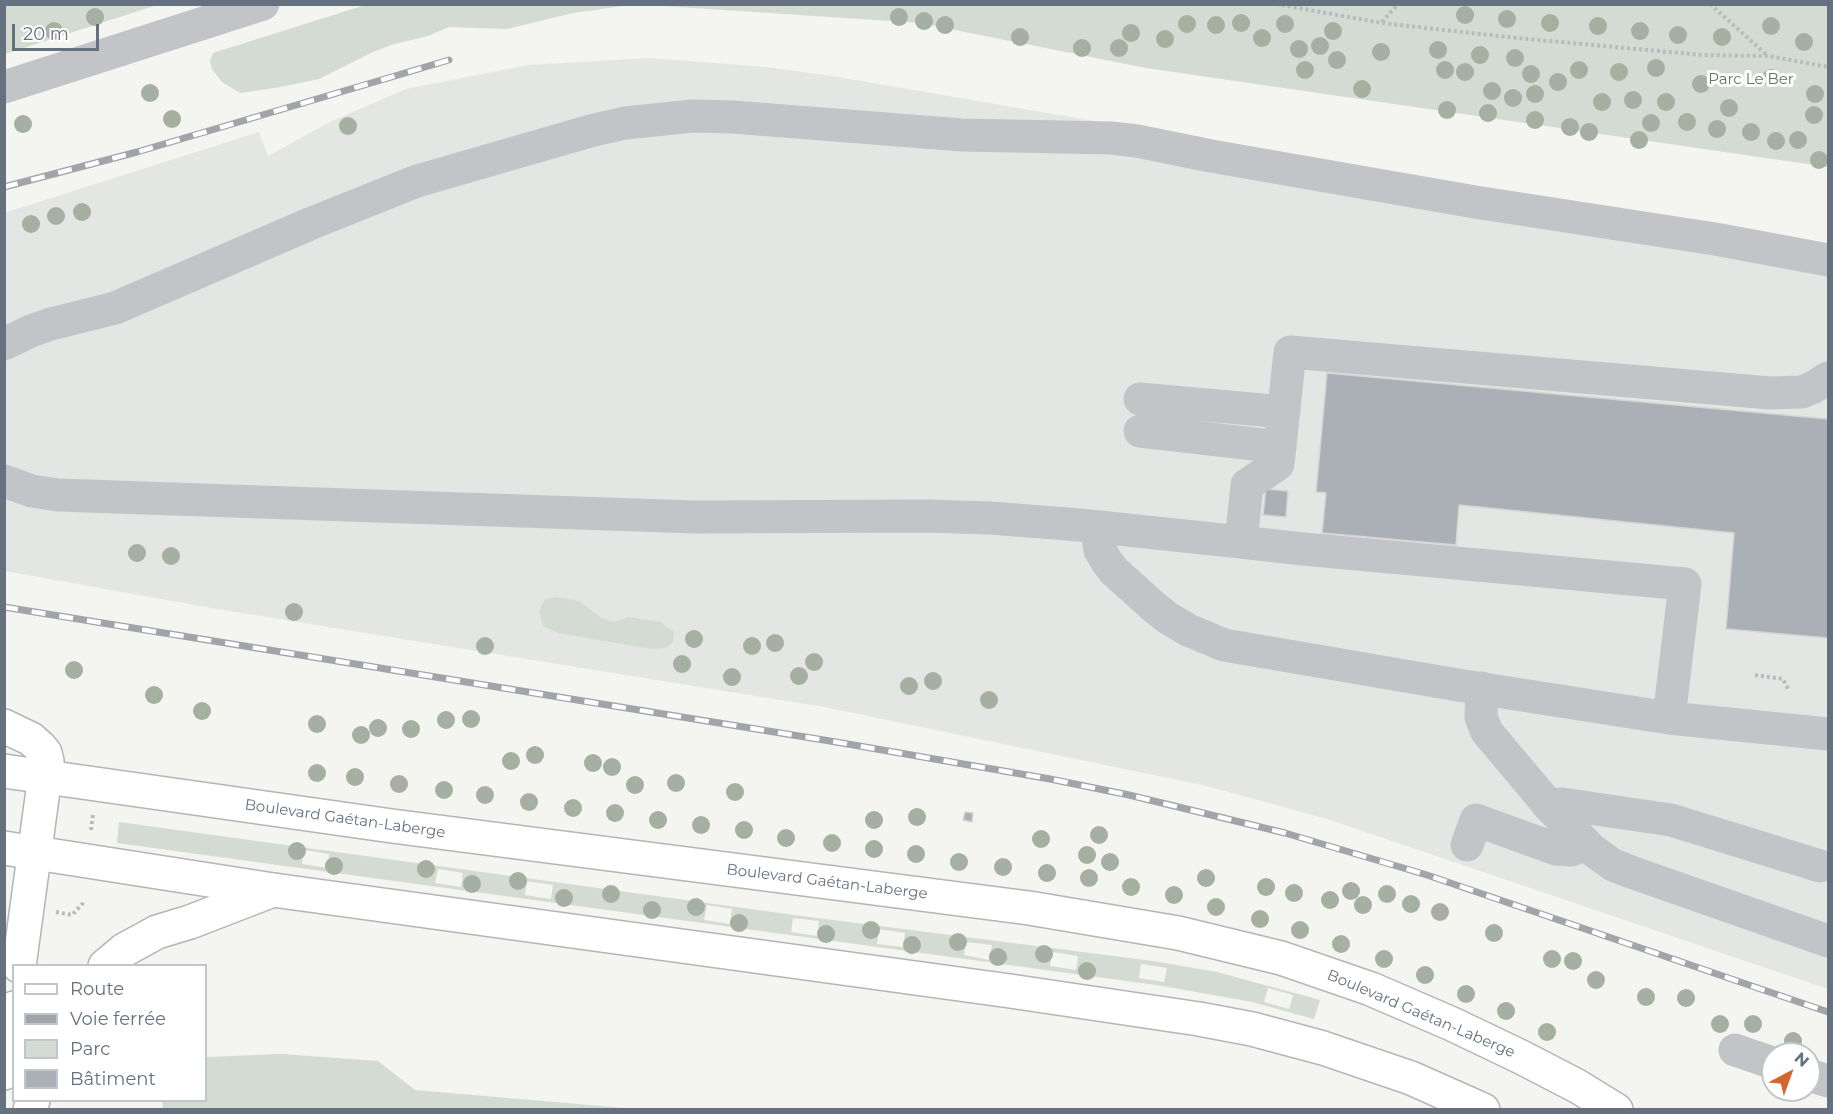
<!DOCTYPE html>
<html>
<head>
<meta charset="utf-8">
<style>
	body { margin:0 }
	#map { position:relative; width:1833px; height:1114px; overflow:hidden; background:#f4f4f0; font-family:Montserrat,sans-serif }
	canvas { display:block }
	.frame { position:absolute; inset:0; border:6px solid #65717f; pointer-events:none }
	.legend { position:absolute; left:12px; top:964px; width:195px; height:138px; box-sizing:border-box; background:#fff; border:2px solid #c1c6cc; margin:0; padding:8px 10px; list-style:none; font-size:18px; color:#65717f }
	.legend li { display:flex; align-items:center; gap:12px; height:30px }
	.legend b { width:30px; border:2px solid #c1c6cc }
	.north { position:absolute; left:1761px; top:1042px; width:60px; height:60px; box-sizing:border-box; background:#fff; border:2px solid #c1c6cc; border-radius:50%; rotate:41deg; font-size:16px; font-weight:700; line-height:24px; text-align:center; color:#65717f }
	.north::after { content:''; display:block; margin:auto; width:21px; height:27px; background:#d6662e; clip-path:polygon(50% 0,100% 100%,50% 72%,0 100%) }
	.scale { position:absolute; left:12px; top:24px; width:87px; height:27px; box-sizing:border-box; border:3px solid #65717f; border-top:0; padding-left:8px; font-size:18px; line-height:21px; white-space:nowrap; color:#65717f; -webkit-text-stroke:4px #fff; paint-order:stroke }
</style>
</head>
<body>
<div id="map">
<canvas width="1833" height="1114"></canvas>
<div class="frame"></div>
<ul class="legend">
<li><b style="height:8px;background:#fff"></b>Route</li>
<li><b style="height:8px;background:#a1a5aa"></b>Voie ferrée</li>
<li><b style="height:16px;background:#d4dbd2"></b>Parc</li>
<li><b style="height:16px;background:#abb0b6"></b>Bâtiment</li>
</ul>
<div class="north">N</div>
<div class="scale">20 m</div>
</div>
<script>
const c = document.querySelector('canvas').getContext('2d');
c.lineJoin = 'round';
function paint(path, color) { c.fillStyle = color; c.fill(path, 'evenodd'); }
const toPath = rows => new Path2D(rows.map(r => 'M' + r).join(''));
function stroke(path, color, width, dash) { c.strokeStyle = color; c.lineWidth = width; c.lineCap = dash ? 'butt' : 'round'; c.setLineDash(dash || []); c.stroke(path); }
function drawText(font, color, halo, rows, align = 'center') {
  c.font = font + ' Montserrat,sans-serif'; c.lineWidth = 6; c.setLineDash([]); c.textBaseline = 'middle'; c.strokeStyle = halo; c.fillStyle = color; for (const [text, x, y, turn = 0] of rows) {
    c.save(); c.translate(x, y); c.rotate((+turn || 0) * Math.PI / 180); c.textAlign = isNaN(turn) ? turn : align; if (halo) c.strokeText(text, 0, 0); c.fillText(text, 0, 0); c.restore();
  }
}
paint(toPath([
	[649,58,766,67,832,76,1828,247,1828,989,1327,819,1207,786,824,707,217,609,5,571,4,213,259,132,268,156,332,121,406,89,528,65]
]), '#e4e6e4');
paint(toPath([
	[5,4,157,4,157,5,5,54],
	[365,5,365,4,630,5,573,13,507,29,449,27,428,36,394,44,373,52,319,79,281,87,240,93,222,82,212,69,210,61,213,53],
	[649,5,1828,5,1828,167,1146,68,920,23],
	[557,597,579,601,600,617,614,622,628,617,660,622,674,632,673,642,666,648,651,649,558,633,543,626,539,611,545,599],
	[119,822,794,915,1153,961,1217,972,1320,1000,1314,1019,1252,1002,1163,986,117,843],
	[304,850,329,854,328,868,302,864],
	[438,869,463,873,461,887,435,883],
	[527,881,553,885,551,899,525,895],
	[707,905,732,909,730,924,704,920],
	[793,918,819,921,817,936,791,932],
	[879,929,905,933,903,947,877,944],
	[966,942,992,945,989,960,964,955],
	[1052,952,1078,956,1076,970,1050,966],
	[1141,964,1167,968,1164,982,1139,978],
	[1268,988,1293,995,1289,1009,1264,1002],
	[282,1054,378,1061,415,1090,636,1109,163,1109,162,1101,206,1100,206,1057]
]), '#d4dbd2');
const building = toPath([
	[1327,373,1828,419,1828,638,1726,629,1734,533,1459,505,1456,545,1322,533,1326,493,1316,492,1327,373],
	[1266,489,1288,491,1286,517,1263,515,1266,489],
	[965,812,973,813,972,822,963,820,965,812]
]);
paint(building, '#abb0b6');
stroke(building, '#d5d5d3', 1.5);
const major = toPath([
	[4,771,392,826,1029,908,1178,933,1281,958,1371,989,1452,1024,1521,1057,1577,1086,1616,1110],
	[4,848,273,890,1010,991,1199,1019,1252,1029,1323,1048,1411,1078,1483,1110]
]);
const highway = toPath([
	[4,726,31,739,40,747,45,753,47,761,19,966],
	[105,966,124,950,157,932,190,922,273,890],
	[4,1073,14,1008],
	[30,1110,33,1100]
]);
stroke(major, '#b3b6b9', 36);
stroke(highway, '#b2b5b8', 36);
stroke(toPath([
	[1276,4,1382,23,1517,38,1702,55,1768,56,1828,67],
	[1710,4,1768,56],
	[1382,22,1398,4],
	[1755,675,1783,679,1788,689],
	[91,830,93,814],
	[56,912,72,915,85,901]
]), '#b9bbbd', 4, [3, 3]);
stroke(toPath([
	[4,87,263,4],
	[4,344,31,331,51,324,115,308,312,223,417,181,594,130,625,123,693,116,733,117,962,135,1111,138,1137,141,1211,156,1475,202,1715,239,1828,260],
	[1140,399,1284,412],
	[1140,431,1280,447],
	[4,481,32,491,58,495,695,517,928,516,990,518,1068,524,1099,527,1241,542,1303,549,1685,584,1669,718,1458,685,1224,645,1188,630,1168,618,1154,607,1114,571,1107,562,1100,550,1098,538,1099,527],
	[1241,542,1247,485,1278,464,1290,352,1770,393,1802,392,1812,388,1828,378],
	[1482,688,1481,717,1487,732,1550,807,1591,849,1613,865,1631,872,1828,941],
	[1669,718,1828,734],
	[1548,805,1562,804,1671,820,1820,866],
	[1467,845,1476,820,1556,849,1571,850,1578,847,1583,843],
	[1735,1050,1773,1063],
	[1809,1075,1828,1081]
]), '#c2c4c8', 33);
stroke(major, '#fff', 33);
stroke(highway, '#fff', 33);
const rail = toPath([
	[4,187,137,152,449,60],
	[4,607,836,742,1050,779,1129,795,1285,833,1427,875,1828,1012]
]);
stroke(rail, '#a1a5aa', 7);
stroke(rail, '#fff', 4.5, [14]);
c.fillStyle = '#a5afa2';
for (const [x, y] of [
	[1465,15],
	[95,17],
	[899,17],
	[1507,19],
	[924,21],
	[1241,23],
	[1550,23],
	[1187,24],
	[1285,24],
	[945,25],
	[1216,25],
	[1598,26],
	[1771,26],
	[54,31],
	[1333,31],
	[1640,31],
	[1131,33],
	[1678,35],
	[1020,37],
	[1722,37],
	[1262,38],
	[1165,39],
	[1804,42],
	[1320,46],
	[1082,48],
	[1119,48],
	[1299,49],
	[1438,50],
	[1381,52],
	[1480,55],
	[1515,58],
	[1337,60],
	[1656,68],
	[1305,70],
	[1445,70],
	[1579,70],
	[1465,72],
	[1619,72],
	[1531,74],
	[1771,78],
	[1558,82],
	[1701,84],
	[1362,89],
	[1492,91],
	[150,93],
	[1535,94],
	[1815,94],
	[1513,98],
	[1633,100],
	[1602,102],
	[1666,102],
	[1729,108],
	[1447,110],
	[1488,113],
	[1814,115],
	[172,119],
	[1535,120],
	[1687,122],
	[1651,123],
	[23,124],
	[348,126],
	[1570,127],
	[1717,129],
	[1589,132],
	[1751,132],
	[1639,140],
	[1798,140],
	[1776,141],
	[1819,160],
	[82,212],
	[56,216],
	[31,224],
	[137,553],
	[171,556],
	[294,612],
	[694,639],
	[775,643],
	[485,646],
	[752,646],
	[814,662],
	[682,664],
	[74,670],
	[799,676],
	[732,677],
	[933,681],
	[909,686],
	[154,695],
	[989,700],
	[202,711],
	[471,719],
	[446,720],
	[317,724],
	[378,728],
	[411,729],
	[361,735],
	[535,755],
	[511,761],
	[593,763],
	[612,767],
	[317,773],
	[355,777],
	[676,783],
	[399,784],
	[635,785],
	[444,790],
	[735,792],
	[485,795],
	[529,802],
	[573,808],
	[615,813],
	[917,817],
	[658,820],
	[874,820],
	[701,825],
	[744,830],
	[1099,835],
	[786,838],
	[1041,839],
	[832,843],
	[874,849],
	[297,851],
	[916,854],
	[1087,855],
	[959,862],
	[1110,862],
	[334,866],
	[1003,867],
	[426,869],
	[1047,873],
	[1089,878],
	[1206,878],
	[518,881],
	[472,884],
	[1131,887],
	[1266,887],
	[1351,891],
	[1294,893],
	[611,894],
	[1387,894],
	[1174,895],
	[564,898],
	[1330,900],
	[1411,904],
	[1363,905],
	[696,907],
	[1216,907],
	[652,910],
	[1440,912],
	[1260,919],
	[739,923],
	[871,930],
	[1300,930],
	[1494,933],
	[826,934],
	[958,942],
	[1341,944],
	[912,945],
	[1044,954],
	[998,957],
	[1384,959],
	[1552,959],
	[1573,961],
	[1087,971],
	[1425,975],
	[1596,980],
	[1466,994],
	[1646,997],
	[1686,998],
	[1506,1011],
	[1720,1024],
	[1753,1024],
	[1547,1032],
	[1793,1041]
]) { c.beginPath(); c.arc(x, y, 9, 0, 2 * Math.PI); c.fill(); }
drawText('15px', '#657763', '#fff', [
	["Parc Le Ber",1751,80]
]);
drawText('15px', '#65717f', '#fff', [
	["Boulevard Gaétan-Laberge",345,819,8],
	["Boulevard Gaétan-Laberge",827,882,7],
	["Boulevard Gaétan-Laberge",1421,1014,23]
]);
</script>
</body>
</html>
